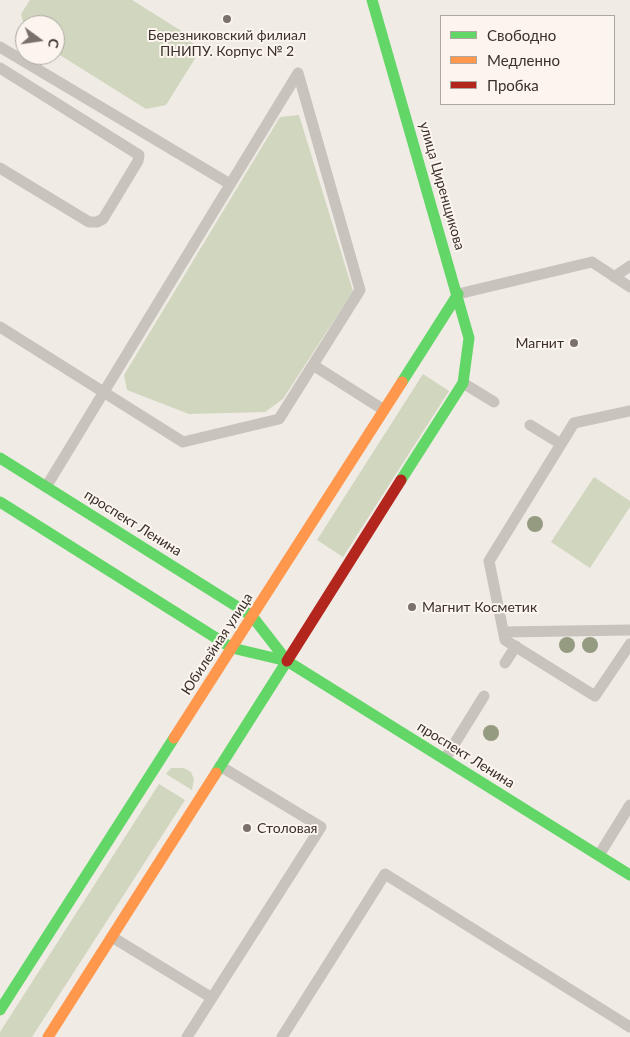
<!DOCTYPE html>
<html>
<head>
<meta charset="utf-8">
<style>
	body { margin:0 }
	#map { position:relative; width:630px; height:1037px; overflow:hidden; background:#f0ebe5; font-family:Lato,sans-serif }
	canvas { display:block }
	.legend { position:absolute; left:440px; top:15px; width:175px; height:90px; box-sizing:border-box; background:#fbf5ee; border:1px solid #aea6a0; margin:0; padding:6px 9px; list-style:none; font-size:15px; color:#3b302b }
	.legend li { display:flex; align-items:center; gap:10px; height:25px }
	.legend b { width:25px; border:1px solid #aea6a0 }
	.north { position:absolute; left:15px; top:15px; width:50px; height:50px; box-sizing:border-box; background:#fbf5ee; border:1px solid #aea6a0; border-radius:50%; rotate:104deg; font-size:14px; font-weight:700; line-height:20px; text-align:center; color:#3b302b }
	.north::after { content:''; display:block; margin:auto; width:18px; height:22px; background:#7a716c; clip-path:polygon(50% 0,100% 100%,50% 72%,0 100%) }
</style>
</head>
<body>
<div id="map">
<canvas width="630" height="1037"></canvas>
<ul class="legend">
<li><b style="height:6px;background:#63d668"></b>Свободно</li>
<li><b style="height:6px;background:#ff974d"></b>Медленно</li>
<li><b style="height:6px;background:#b3261e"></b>Пробка</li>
</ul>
<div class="north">С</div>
</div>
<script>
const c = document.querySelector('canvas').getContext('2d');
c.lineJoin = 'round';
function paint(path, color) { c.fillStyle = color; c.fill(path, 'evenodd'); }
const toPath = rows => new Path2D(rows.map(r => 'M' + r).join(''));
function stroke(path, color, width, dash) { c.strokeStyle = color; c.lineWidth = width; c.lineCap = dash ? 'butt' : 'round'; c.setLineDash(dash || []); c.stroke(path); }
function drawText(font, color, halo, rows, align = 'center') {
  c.font = font + ' Lato,sans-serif'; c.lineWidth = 4; c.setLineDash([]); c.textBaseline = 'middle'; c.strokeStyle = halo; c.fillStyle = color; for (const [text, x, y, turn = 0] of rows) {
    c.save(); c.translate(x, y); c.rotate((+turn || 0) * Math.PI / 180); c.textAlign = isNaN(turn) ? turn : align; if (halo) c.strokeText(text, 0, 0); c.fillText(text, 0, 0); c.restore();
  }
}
paint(toPath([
	[30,0,132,0,191,37,196,57,166,105,146,109,55,52,55,25,25,25,25,31,21,14],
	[299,115,353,291,283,399,265,412,189,414,127,390,124,375,280,117],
	[423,374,449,391,343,557,317,540],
	[594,477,630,501,630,507,590,568,551,542],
	[171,768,184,768,191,772,194,779,192,790,166,774],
	[159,784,185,800,32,1037,0,1037,0,1032]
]), '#d1d6bf');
stroke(toPath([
	[0,47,230,184],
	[0,68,139,155,138,161,103,219,97,222,89,222,0,168],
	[614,277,630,266],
	[458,294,592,262,630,287],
	[0,327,183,442,279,419,360,290,298,73],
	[313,365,384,410],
	[463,383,494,402],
	[630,411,574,423,489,561,505,640,595,696,630,644],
	[530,425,561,444],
	[46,487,298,73],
	[504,632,630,630],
	[505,663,516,646],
	[445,759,484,696],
	[599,855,630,805],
	[112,937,212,998],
	[187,1037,321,827,220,766],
	[282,1037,385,874,630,1027]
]), '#c9c3be', 11);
stroke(toPath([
	[372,0,469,338,463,383,401,480],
	[402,382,458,294],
	[0,458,252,616,287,661],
	[0,502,232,648,287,661,630,875],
	[216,773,287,661],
	[0,1010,174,738]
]), '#63d668', 11);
stroke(toPath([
	[252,616,402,382],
	[174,738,252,616],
	[48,1037,216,773]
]), '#ff974d', 11);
stroke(toPath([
	[287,661,401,480]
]), '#b3261e', 11);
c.fillStyle = '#959b80';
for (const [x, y] of [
	[535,524],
	[567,645],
	[590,645],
	[491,733]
]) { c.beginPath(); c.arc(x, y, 8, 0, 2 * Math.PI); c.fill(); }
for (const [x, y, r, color] of [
	[227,19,5,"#7a716c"],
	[574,343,5,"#7a716c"],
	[412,607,5,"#7a716c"],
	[247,828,5,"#7a716c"]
]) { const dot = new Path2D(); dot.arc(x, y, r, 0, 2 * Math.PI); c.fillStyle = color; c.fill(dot); stroke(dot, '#fbf5ee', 2); }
drawText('14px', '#3b302b', '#fbf5ee', [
	["Березниковский филиал",227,35,"center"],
	["ПНИПУ. Корпус № 2",227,51,"center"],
	["Магнит",564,343,"right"],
	["Магнит Косметик",422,607],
	["Столовая",257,828]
], 'left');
drawText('14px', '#3b302b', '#fbf5ee', [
	["улица Циренщикова",442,186,74],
	["проспект Ленина",133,523,32],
	["Юбилейная улица",217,644,-57],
	["проспект Ленина",466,755,32]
]);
</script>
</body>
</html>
